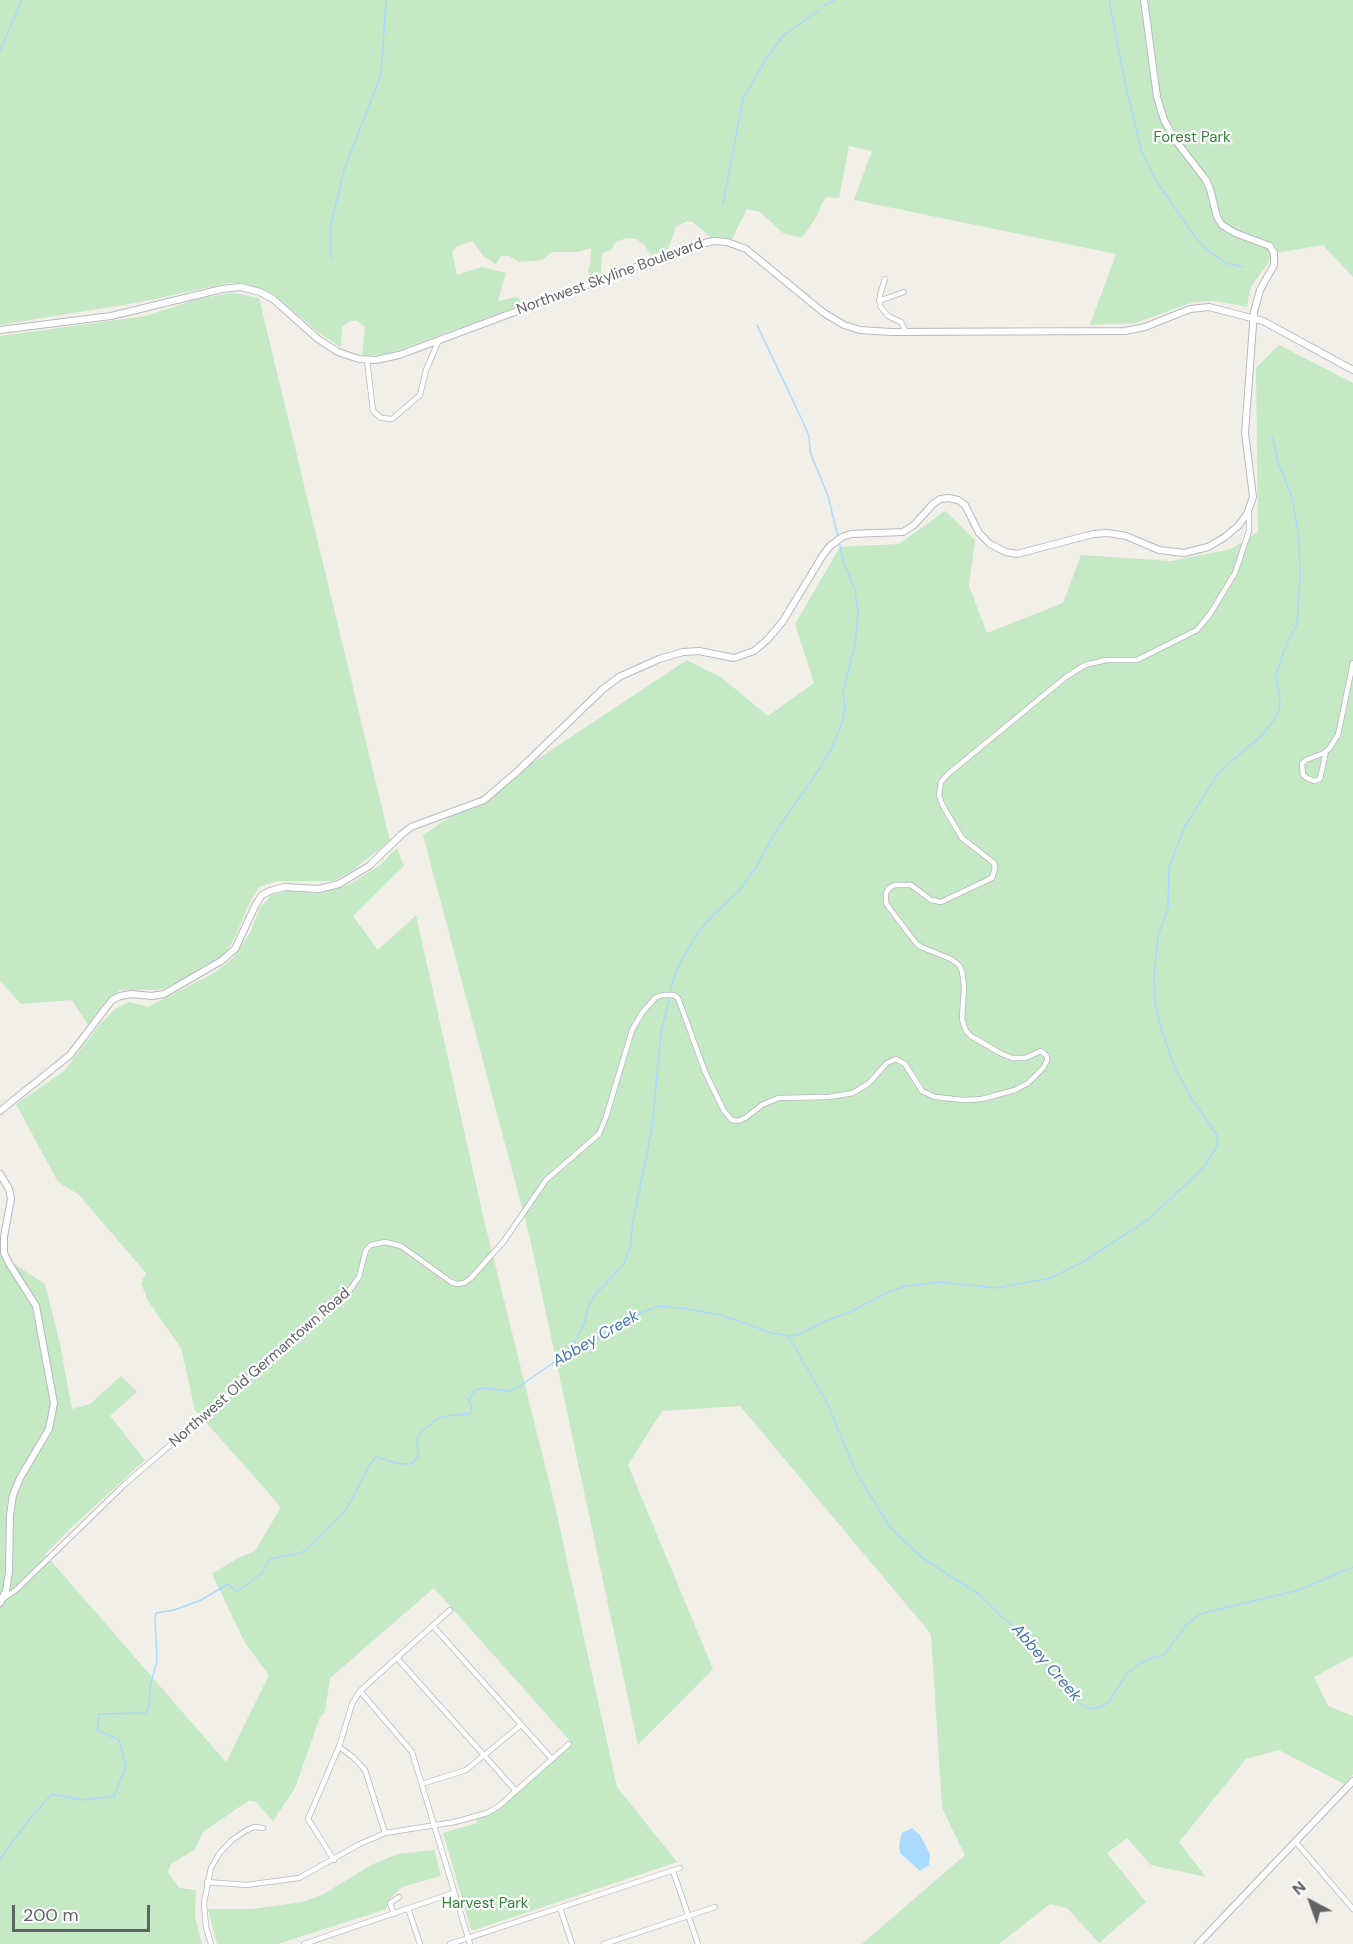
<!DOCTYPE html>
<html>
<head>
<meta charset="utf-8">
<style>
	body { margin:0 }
	#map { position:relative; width:1353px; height:1944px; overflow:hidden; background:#f1efe8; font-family:"DM Sans",sans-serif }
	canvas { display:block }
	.north { position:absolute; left:1281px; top:1872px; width:60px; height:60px; -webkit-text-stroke:4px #fff; paint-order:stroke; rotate:319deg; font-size:16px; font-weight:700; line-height:24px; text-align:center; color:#5f6368 }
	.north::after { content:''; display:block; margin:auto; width:21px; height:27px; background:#5f6368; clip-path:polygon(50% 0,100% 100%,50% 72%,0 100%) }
	.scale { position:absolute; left:12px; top:1905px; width:138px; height:27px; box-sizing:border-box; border:3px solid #5f6368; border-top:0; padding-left:8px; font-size:18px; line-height:21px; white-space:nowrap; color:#5f6368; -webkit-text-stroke:4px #fff; paint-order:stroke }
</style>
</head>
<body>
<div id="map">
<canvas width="1353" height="1944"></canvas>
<div class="north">N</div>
<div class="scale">200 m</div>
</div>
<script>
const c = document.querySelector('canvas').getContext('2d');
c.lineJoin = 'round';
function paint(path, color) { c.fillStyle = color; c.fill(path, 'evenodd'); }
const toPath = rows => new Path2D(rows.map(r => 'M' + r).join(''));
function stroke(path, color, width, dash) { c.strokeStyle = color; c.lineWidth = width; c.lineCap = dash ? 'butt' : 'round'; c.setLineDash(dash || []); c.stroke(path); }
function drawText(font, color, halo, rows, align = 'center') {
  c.font = font + ' "DM Sans",sans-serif'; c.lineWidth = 4.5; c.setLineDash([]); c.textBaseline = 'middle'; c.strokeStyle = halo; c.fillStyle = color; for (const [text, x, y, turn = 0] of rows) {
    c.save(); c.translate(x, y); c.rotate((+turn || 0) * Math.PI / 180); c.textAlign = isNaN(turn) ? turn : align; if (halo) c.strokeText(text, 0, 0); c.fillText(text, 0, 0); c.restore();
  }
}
paint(toPath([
	[0,0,1353,0,1353,277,1323,245,1270,254,1269,262,1251,286,1247,307,1215,301,1194,302,1135,323,1090,325,1116,254,854,200,872,151,849,146,839,198,827,197,822,202,817,216,802,238,783,233,760,212,747,209,732,239,712,238,693,222,687,221,676,227,668,249,651,255,644,244,636,239,628,238,617,241,611,250,602,253,601,275,591,278,588,270,590,265,591,248,577,252,552,252,542,260,519,262,509,256,501,256,496,264,483,256,473,241,457,246,452,252,457,275,482,267,506,273,498,301,517,297,521,300,522,305,388,354,362,356,365,327,357,321,350,321,342,327,341,346,339,346,322,335,273,294,265,290,241,283,229,283,141,302,0,325],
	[233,293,259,298,390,841,353,870,334,881,277,881,259,887,249,904,235,937,225,954,176,985,158,990,120,990,104,1003,88,1025,72,1000,21,1004,0,981,0,336,146,316,197,299],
	[1279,345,1353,383,1353,1656,1314,1677,1328,1706,1353,1716,1353,1774,1344,1784,1279,1750,1246,1759,1179,1842,1206,1877,1151,1865,1127,1838,1107,1853,1146,1902,1099,1943,1067,1908,1050,1904,999,1944,862,1944,965,1855,942,1808,931,1634,740,1406,662,1411,628,1465,713,1669,638,1745,530,1238,423,835,687,660,722,678,768,716,814,683,795,624,840,547,899,544,945,511,975,540,969,586,987,633,1063,603,1081,555,1171,561,1231,549,1258,532,1256,368],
	[397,848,404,866,353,916,378,950,416,915,484,1220,553,1497,617,1787,677,1862,474,1930,471,1929,443,1833,477,1823,475,1817,498,1806,571,1742,434,1588,330,1678,325,1712,320,1717,295,1788,273,1821,256,1802,248,1801,203,1832,194,1850,171,1864,168,1872,179,1888,196,1890,195,1917,202,1944,0,1944,0,1255,45,1284,60,1344,72,1409,90,1404,121,1376,137,1392,110,1416,145,1460,73,1526,45,1554,226,1762,269,1675,245,1643,212,1574,238,1558,255,1551,281,1507,195,1410,181,1348,148,1301,141,1283,146,1273,78,1194,58,1182,16,1104,63,1072,101,1023,115,1009,129,1002,148,1007,214,973,233,958,250,933,260,908,271,895,288,891,320,893,349,885,380,865],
	[434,1850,441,1876,402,1887,391,1897,386,1909,278,1944,217,1944,208,1909,252,1909,303,1902,324,1894,371,1865,397,1854]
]), '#c5e8c5');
paint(toPath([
	[912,1828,920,1835,930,1854,929,1865,920,1871,900,1853,899,1846,902,1833]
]), '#aadaff');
stroke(toPath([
	[1109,0,1123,73,1141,150,1154,177,1190,230,1205,248,1226,263,1243,267],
	[823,6,834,0],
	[0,51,22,0],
	[723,204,743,99,765,61,783,36,819,10],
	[331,259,331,225,344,170,381,75,386,0],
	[757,325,803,422,809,436,810,452,828,496,838,537],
	[789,1337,827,1403,857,1474,890,1527,921,1557,980,1595,1003,1618,1024,1635,1066,1691,1084,1707,1095,1709,1108,1703,1127,1674,1139,1664,1151,1658,1164,1655,1187,1624,1200,1614,1299,1590,1353,1567],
	[570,1350,584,1324,588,1306,595,1295,623,1265,630,1249,633,1222,652,1128,661,1033,673,981,679,965,697,934,715,913,739,891,757,866,774,834,816,774,831,750,842,723,845,707,843,692,855,645,858,613,855,590,843,560,839,541],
	[0,1859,31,1817,52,1794,82,1800,114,1796,126,1766,119,1740,97,1730,99,1714,145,1713,149,1709,150,1686,157,1661,155,1617,156,1613,174,1610,201,1600,228,1584,237,1592,262,1573,268,1561,274,1558,297,1554,307,1550,346,1510,370,1464,376,1457,400,1464,411,1464,418,1457,417,1441,421,1432,436,1420,445,1416,469,1414,472,1411,469,1399,476,1390,483,1388,508,1391,517,1388,570,1351,587,1343,642,1312,660,1306,689,1309,724,1316,772,1333,789,1336,798,1335,823,1322,850,1312,890,1291,907,1286,940,1282,996,1288,1051,1278,1086,1260,1149,1219,1205,1166,1218,1144,1217,1135,1190,1096,1175,1068,1162,1032,1155,1003,1154,975,1158,936,1168,908,1169,867,1185,826,1219,772,1261,736,1273,722,1279,711,1280,703,1276,675,1284,650,1297,624,1300,576,1299,539,1292,497,1278,462,1272,436]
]), '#aadaff', 1.5);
const street = toPath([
	[885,279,880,295,880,306,888,316,901,322,906,332],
	[879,301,904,292],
	[367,360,373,411,381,418,392,419,420,395,426,370,439,340],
	[1326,751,1320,779,1314,781,1307,778,1303,775,1302,764,1306,760,1324,753,1326,751,1329,749,1338,735,1353,663],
	[4,1598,16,1590,125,1484,349,1291,359,1277,366,1250,371,1245,385,1242,401,1246,451,1282,457,1284,464,1283,471,1278,504,1241,546,1180,599,1134,606,1117,632,1030,642,1013,655,998,662,995,674,995,678,998,705,1072,724,1111,732,1120,738,1121,745,1118,762,1105,778,1098,829,1097,853,1093,869,1083,887,1063,896,1059,905,1064,922,1091,935,1097,964,1100,982,1099,1015,1090,1028,1083,1043,1068,1047,1061,1047,1056,1041,1051,1025,1058,1012,1058,1000,1053,971,1036,966,1031,962,1019,964,987,962,971,959,965,951,959,921,947,916,943,890,909,886,903,886,893,889,888,895,885,911,885,931,900,941,902,992,878,995,868,994,863,962,838,943,806,939,796,941,782,948,774,1066,677,1085,665,1106,660,1137,660,1197,630,1210,614,1235,573,1249,531,1249,512],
	[433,1626,552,1759],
	[397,1658,516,1791],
	[360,1691,412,1752,470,1944],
	[339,1747,353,1757,365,1770,385,1833],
	[422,1784,466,1770,521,1725],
	[1295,1841,1353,1909],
	[334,1860,308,1819,339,1747,352,1704,360,1691,450,1610],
	[673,1871,698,1944],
	[207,1882,246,1885,299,1878,360,1844,385,1833,455,1822,487,1813,499,1806,569,1744],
	[408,1908,420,1944],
	[560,1908,572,1944],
	[394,1914,390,1903,399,1897],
	[211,1944,206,1927,204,1903,211,1868,219,1854,232,1840,247,1830,254,1827,263,1828],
	[304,1944,453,1893],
	[450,1944,680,1868],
	[604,1944,715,1907]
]);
const secondary = toPath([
	[0,330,111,316,222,289,241,287,260,292,273,299,318,339,338,352,359,359,376,360,399,355,695,245,714,241,727,242,746,249,824,313,844,325,860,330,891,332,1125,331,1145,327,1190,309,1209,307,1263,321,1353,370],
	[0,1111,70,1055,112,1000,120,996,131,994,152,996,164,994,221,961,235,949,256,904,262,895,270,891,284,887,319,889,339,884,369,866,401,835,411,827,484,800,519,770,603,689,619,677,659,659,683,652,699,651,734,658,754,651,768,639,783,621,823,555,830,546,842,537,851,534,903,532,914,525,933,504,940,499,949,498,958,500,965,505,979,533,990,544,1006,552,1017,554,1093,534,1108,533,1126,536,1159,550,1184,553,1208,547,1225,537,1238,526,1247,514,1253,497,1245,433,1254,312,1260,290,1274,265,1274,253,1270,246,1235,233,1222,225,1217,217,1210,189,1206,180,1176,141,1164,120,1157,97,1144,0],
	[0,1174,9,1189,11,1199,4,1237,4,1253,10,1265,36,1306,54,1403,49,1429,20,1478,13,1495,10,1515,9,1572,6,1591,0,1603],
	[1198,1944,1353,1781]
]);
stroke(street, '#b5b8bc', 6);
stroke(secondary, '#b6babf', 8);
stroke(street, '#fff', 4.5);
stroke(secondary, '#fff', 6);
drawText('15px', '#348238', '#fff', [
	["Forest Park",1192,138],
	["Harvest Park",485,1904]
]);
drawText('15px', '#5f6368', '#fff', [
	["Northwest Skyline Boulevard",610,277,-20],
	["Northwest Old Germantown Road",260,1368,-41]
]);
drawText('italic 16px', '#4174aa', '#fff', [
	["Abbey Creek",596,1339,-30],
	["Abbey Creek",1046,1663,49]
]);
</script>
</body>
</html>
